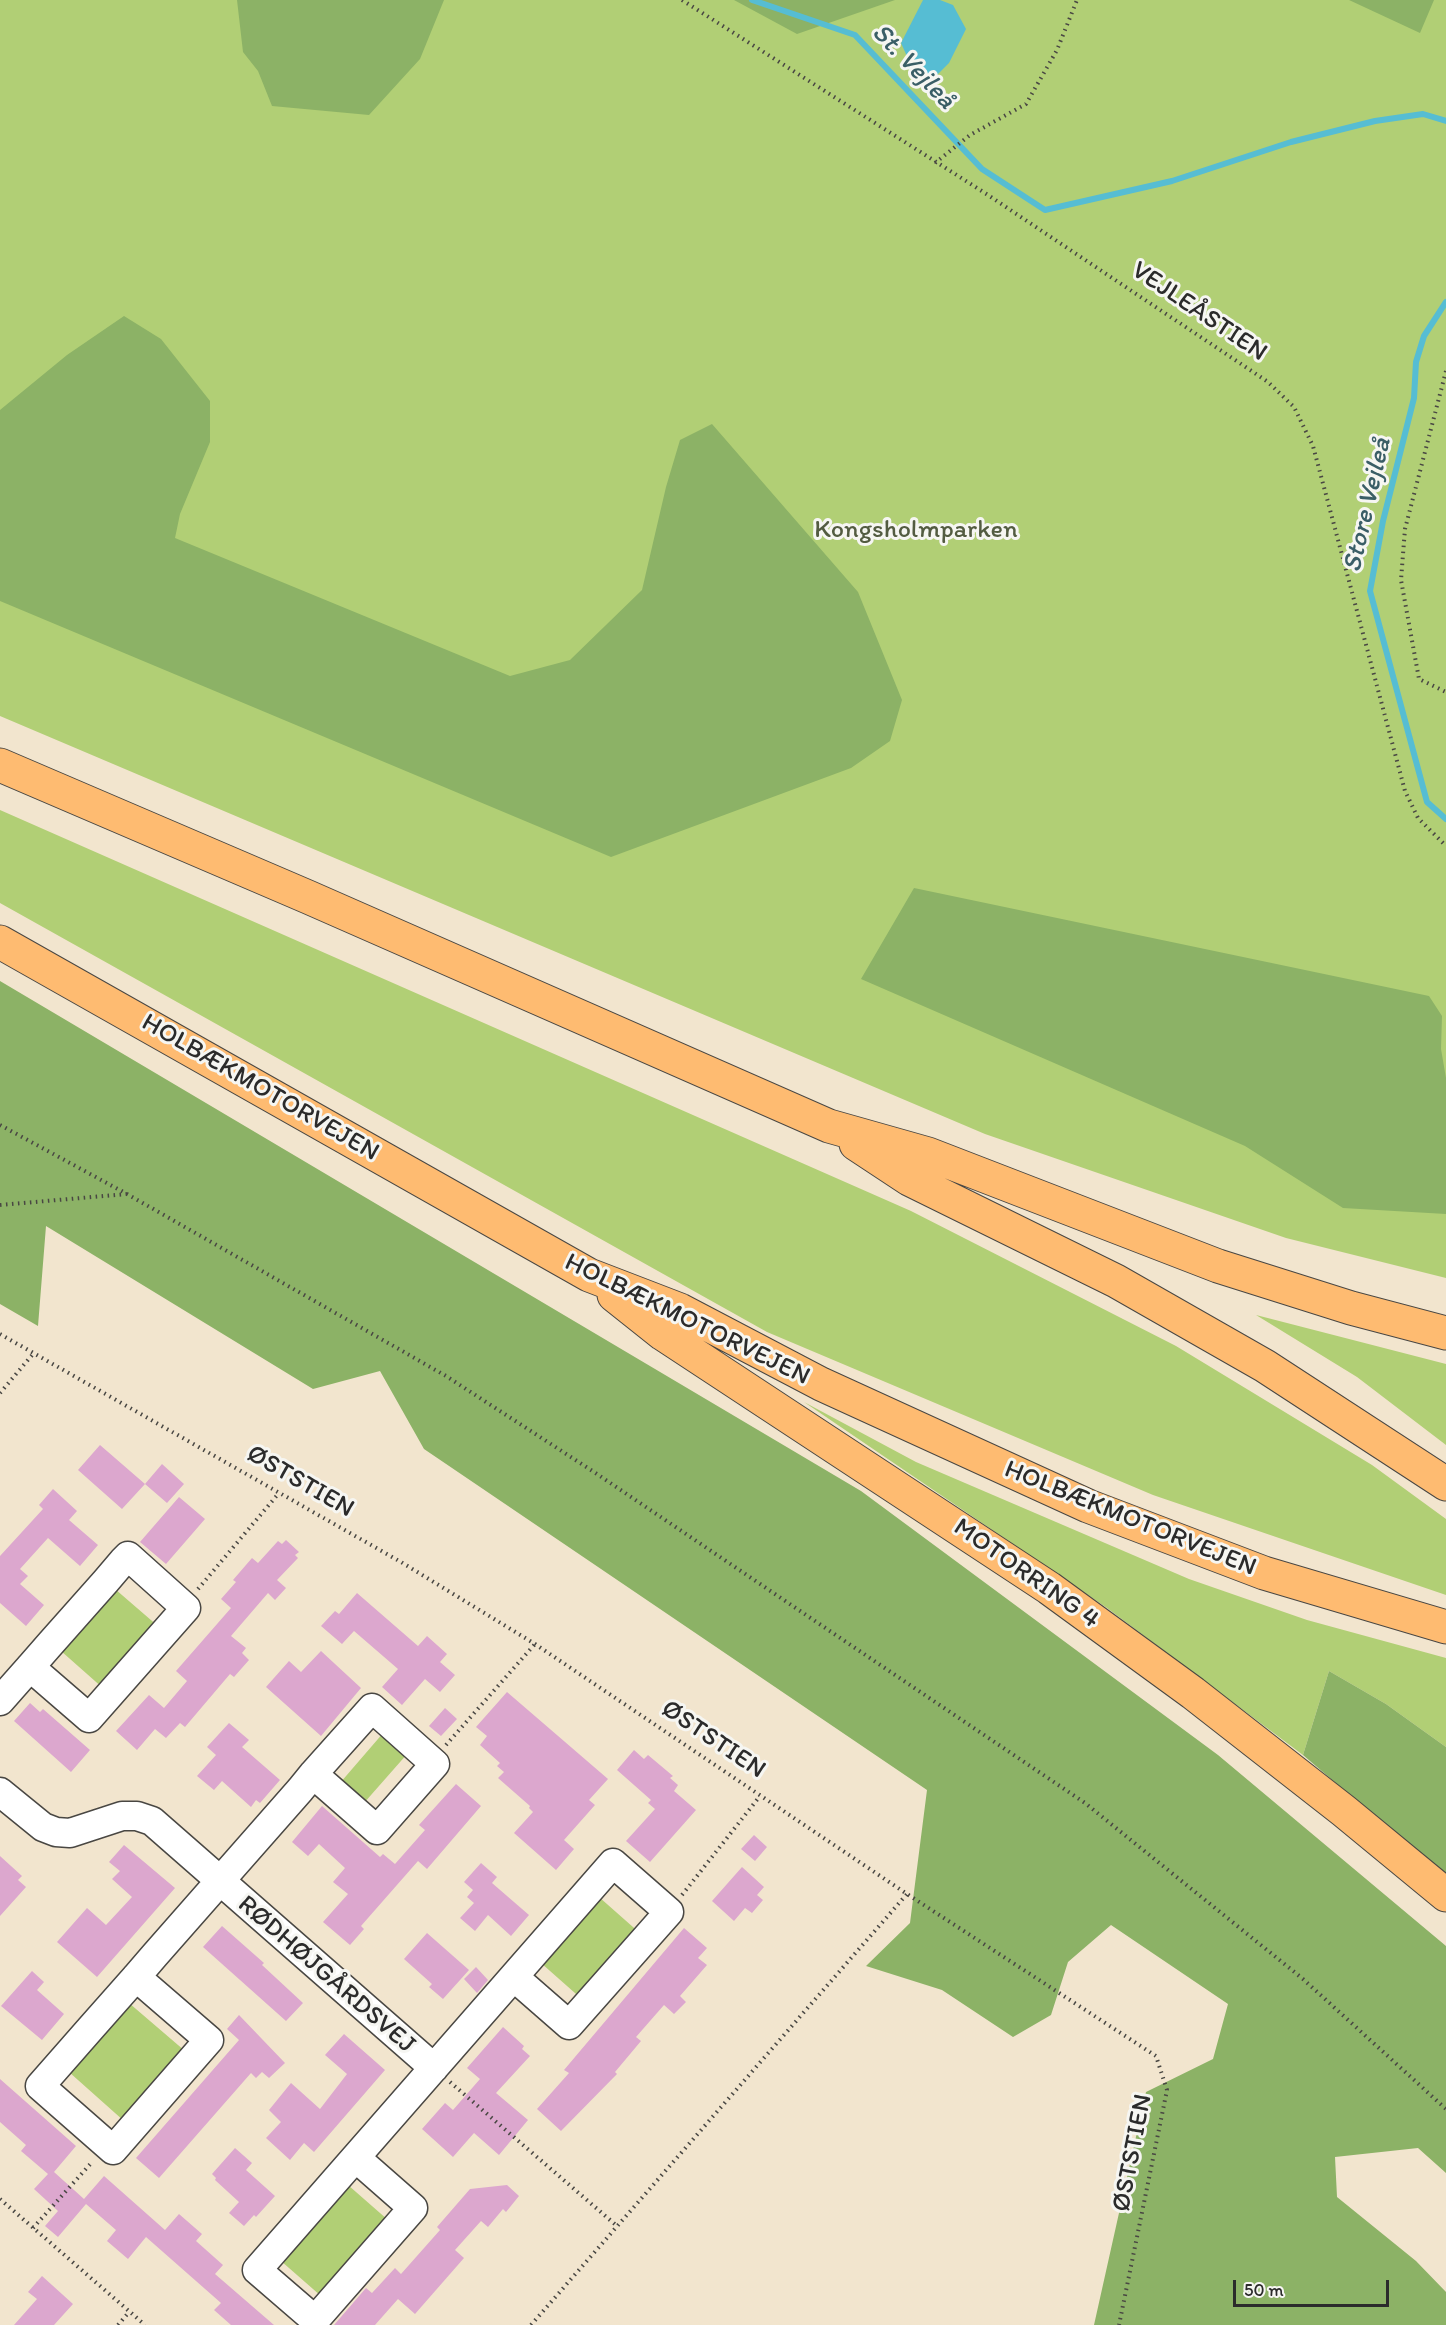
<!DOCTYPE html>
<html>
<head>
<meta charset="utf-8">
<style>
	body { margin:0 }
	#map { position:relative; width:1446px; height:2325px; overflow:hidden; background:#f2e5ce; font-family:Itim,sans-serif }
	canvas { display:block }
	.scale { position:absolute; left:1233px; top:2280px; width:156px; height:27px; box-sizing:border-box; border:3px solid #2b2b2b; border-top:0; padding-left:8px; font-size:18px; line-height:21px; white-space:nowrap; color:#2b2b2b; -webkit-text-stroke:4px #f6f6f2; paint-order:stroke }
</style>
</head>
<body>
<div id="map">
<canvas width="1446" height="2325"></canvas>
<div class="scale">50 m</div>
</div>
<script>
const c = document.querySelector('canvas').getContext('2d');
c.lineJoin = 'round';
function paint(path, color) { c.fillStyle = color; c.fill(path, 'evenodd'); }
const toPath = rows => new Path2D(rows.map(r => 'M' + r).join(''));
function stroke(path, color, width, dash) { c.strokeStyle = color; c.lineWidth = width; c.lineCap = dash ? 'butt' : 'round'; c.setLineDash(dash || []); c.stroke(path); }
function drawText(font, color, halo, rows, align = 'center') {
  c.font = font + ' Itim,sans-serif'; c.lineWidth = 6; c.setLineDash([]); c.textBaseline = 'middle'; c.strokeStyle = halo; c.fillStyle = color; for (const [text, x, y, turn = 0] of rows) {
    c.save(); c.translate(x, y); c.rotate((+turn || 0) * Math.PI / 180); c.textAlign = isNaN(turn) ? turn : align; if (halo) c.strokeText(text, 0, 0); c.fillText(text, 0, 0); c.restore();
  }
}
paint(toPath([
	[0,0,1446,0,1446,1278,1286,1238,985,1134,0,716],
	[0,810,911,1211,1176,1346,1372,1465,1446,1519,1446,1595,1153,1495,767,1332,0,903],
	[1256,1315,1446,1364,1446,1445,1357,1377],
	[804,1402,916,1462,1189,1579,1307,1620,1446,1658,1446,1747,1386,1704,1329,1671,1303,1755,1107,1608],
	[115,1589,159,1627,104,1689,61,1651],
	[384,1732,408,1753,364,1803,340,1783],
	[599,1897,642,1935,584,2001,541,1963],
	[129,2003,185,2051,124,2121,69,2072],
	[348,2185,388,2220,321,2296,281,2261]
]), '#b1cf75');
paint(toPath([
	[237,0,444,0,420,59,369,115,272,106,258,71,243,52],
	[734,0,895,0,797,34],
	[1349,0,1434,0,1420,33],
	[124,316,161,339,210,401,210,442,180,514,175,538,510,676,570,660,642,590,666,487,680,440,712,424,858,592,902,700,890,741,851,768,611,857,0,601,0,410,67,355],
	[914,888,1429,996,1442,1016,1441,1049,1446,1078,1446,1214,1343,1208,1245,1146,861,979],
	[0,981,861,1491,1218,1755,1446,1946,1446,2173,1418,2148,1335,2157,1337,2197,1416,2261,1446,2292,1446,2325,1094,2325,1146,2092,1213,2059,1228,2004,1111,1925,1068,1962,1051,2015,1013,2037,942,1990,866,1966,910,1923,927,1790,424,1449,380,1371,313,1389,46,1226,38,1326,0,1304],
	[1329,1671,1386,1704,1446,1747,1446,1877,1303,1755]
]), '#8cb266');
paint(toPath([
	[923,0,940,0,953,5,966,29,949,63,931,81,910,63,901,43]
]), '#56bdd3');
stroke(toPath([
	[752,0,855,35,982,169,1045,210,1172,181,1291,142,1375,121,1423,114,1446,121],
	[1446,302,1424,336,1416,362,1414,398,1383,521,1370,591,1427,802,1446,819]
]), '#56bdd3', 6);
paint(toPath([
	[100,1445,145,1484,122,1509,78,1470],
	[162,1464,184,1484,167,1503,145,1484],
	[53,1489,77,1511,69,1520,98,1545,80,1566,48,1538,20,1569,28,1576,20,1584,44,1605,26,1626,0,1603,0,1556,43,1509,39,1505],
	[179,1497,205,1519,166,1564,140,1542],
	[286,1540,299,1552,295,1555,298,1558,277,1580,286,1588,275,1600,268,1593,231,1636,246,1648,242,1653,249,1660,234,1677,230,1674,185,1727,180,1723,166,1738,155,1729,137,1750,116,1731,149,1695,164,1708,187,1681,176,1671,231,1608,221,1599,236,1582,233,1580,252,1558,258,1563,278,1541,282,1544],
	[357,1593,418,1646,427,1636,447,1654,440,1662,455,1675,440,1692,425,1679,402,1705,382,1687,398,1669,354,1631,342,1644,321,1626,335,1611,339,1614],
	[321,1651,361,1688,321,1736,266,1687,289,1661,301,1672],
	[507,1692,608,1779,589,1800,595,1805,564,1840,574,1849,556,1870,514,1833,533,1812,529,1808,530,1806,498,1778,504,1772,497,1766,500,1763,480,1745,487,1736,476,1727],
	[30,1703,40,1712,43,1709,90,1750,71,1772,14,1721],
	[445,1708,457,1719,441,1736,429,1726],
	[229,1723,249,1740,242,1747,280,1780,260,1803,256,1800,251,1807,222,1781,214,1790,197,1776,216,1755,207,1747],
	[634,1750,644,1759,648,1755,673,1776,670,1778,678,1785,674,1791,696,1810,650,1862,626,1841,655,1809,648,1803,651,1800,617,1770],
	[456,1784,481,1806,427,1869,418,1861,361,1926,364,1929,350,1945,323,1922,348,1894,333,1882,345,1868,319,1844,308,1856,292,1842,322,1806,380,1857,383,1854,395,1864,425,1830,419,1825],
	[754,1835,767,1847,755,1861,741,1849],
	[124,1845,175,1888,97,1977,57,1942,87,1908,106,1925,132,1897,112,1879,120,1871,109,1862],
	[0,1856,22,1876,18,1880,26,1887,0,1916],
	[481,1863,497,1877,492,1883,529,1915,511,1936,488,1915,475,1931,460,1918,474,1903,467,1897,473,1890,464,1882],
	[742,1867,764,1887,757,1895,763,1900,752,1913,745,1908,734,1921,712,1901],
	[222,1926,264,1963,262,1965,303,2003,286,2021,203,1947],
	[684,1928,707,1948,698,1958,707,1965,680,1996,686,2002,674,2014,664,2005,636,2037,641,2041,615,2072,617,2074,561,2131,537,2109,569,2073,564,2070],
	[427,1933,469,1970,443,1999,429,1987,432,1984,404,1959],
	[476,1967,488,1980,477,1993,464,1979],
	[32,1971,44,1982,37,1990,64,2014,42,2040,1,2006],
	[239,2015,285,2063,269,2078,262,2072,256,2078,251,2073,159,2178,136,2158,239,2040,227,2029],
	[503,2027,524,2046,522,2049,530,2056,496,2093,528,2120,499,2155,474,2133,453,2157,422,2129,445,2103,453,2110,480,2079,467,2068],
	[344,2034,385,2070,314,2152,304,2143,290,2160,266,2138,281,2122,269,2110,291,2083,320,2109,347,2074,325,2055],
	[0,2079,76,2146,54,2172,84,2199,104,2176,165,2230,179,2214,202,2234,196,2241,223,2265,215,2274,274,2325,231,2325,214,2310,221,2303,146,2237,128,2259,107,2241,116,2230,86,2204,58,2237,45,2226,58,2211,34,2189,48,2174,21,2151,26,2145,0,2122],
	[235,2148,252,2163,246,2170,275,2196,256,2217,254,2215,244,2226,229,2213,239,2202,215,2180,216,2178,212,2174],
	[507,2185,519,2196,506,2212,503,2209,488,2227,481,2221,455,2250,464,2258,415,2314,398,2299,375,2325,334,2325,366,2288,372,2293,395,2268,401,2274,440,2230,437,2227,470,2189],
	[42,2276,73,2304,54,2325,14,2325,37,2299,28,2292]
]), '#dca7ce');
const minor = toPath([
	[0,1701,30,1667,51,1643,106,1581,123,1561,128,1556,186,1608,89,1718,30,1667],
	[0,1792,43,1827,56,1832,70,1833,122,1816,137,1816,152,1821,434,2068],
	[136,1977,209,2040,113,2150,40,2086,90,2029,136,1977,154,1956,300,1790,313,1774,372,1708,435,1764,377,1830,313,1774],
	[356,2158,413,2208,315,2320,257,2270,271,2254,613,1863,669,1912,569,2025,514,1977]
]);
const highway = toPath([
	[0,765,308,897,829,1126,928,1154,1218,1266,1351,1308,1446,1333],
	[0,942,589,1275,680,1310,821,1384,1088,1506,1264,1573,1446,1627],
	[856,1144,909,1179,1116,1281,1265,1366,1446,1484],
	[614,1295,663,1334,1049,1588,1193,1693,1344,1811,1446,1895]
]);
stroke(minor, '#494743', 31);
stroke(highway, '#494743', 35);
stroke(toPath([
	[682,0,988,195,1268,382,1294,407,1313,446,1405,791,1418,818,1446,846],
	[935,163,970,135,1026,104,1057,50,1077,0],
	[1446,371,1405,529,1401,580,1419,679,1446,692],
	[0,1125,127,1194,446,1376,594,1472,1085,1803,1303,1979,1446,2109],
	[0,1205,127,1194],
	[0,1334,401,1562,535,1644,907,1894,1156,2056,1167,2090,1119,2325],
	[0,1393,33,1354],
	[198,1589,279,1493],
	[446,1745,535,1644],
	[682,1895,760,1796],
	[450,2082,617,2226],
	[0,2199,145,2325],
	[33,2228,93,2161],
	[118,2325,129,2312],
	[531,2325,907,1894]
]), '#494743', 4, [1.5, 4.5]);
stroke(minor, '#fff', 28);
stroke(highway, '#febb71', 33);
drawText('26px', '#2b2b2b', '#f6f6f2', [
	["VEJLEÅSTIEN",1199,312,34],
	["HOLBÆKMOTORVEJEN",260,1088,30],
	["HOLBÆKMOTORVEJEN",687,1320,26],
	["ØSTSTIEN",300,1482,30],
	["HOLBÆKMOTORVEJEN",1130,1519,22],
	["MOTORRING 4",1026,1574,35],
	["ØSTSTIEN",713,1740,34],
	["RØDHØJGÅRDSVEJ",326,1975,41],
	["ØSTSTIEN",1133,2153,-79]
]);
drawText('26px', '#535c41', '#f6f6f2', [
	["Kongsholmparken",916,530]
]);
drawText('italic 27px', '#3a5e66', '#f6f6f2', [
	["St. Vejleå",913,67,46],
	["Store Vejleå",1368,505,-77]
]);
</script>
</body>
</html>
